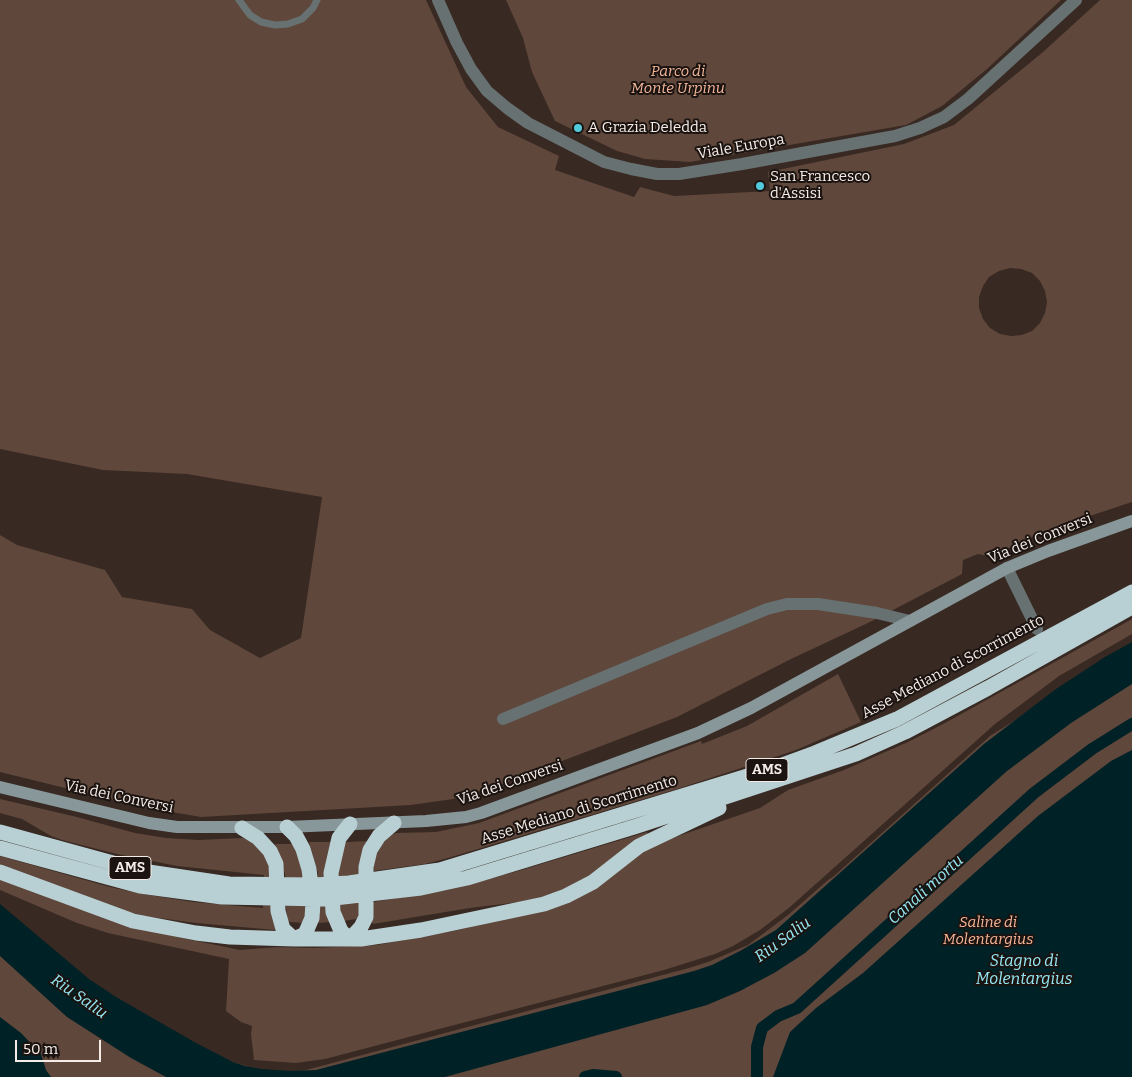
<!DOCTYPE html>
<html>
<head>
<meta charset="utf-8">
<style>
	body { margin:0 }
	#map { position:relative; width:1132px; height:1077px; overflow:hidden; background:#382922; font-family:Bitter,serif }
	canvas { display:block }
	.scale { position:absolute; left:15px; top:1040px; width:86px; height:22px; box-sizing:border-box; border:2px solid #f6ece7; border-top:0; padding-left:6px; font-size:15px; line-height:18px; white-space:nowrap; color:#f6ece7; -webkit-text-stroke:4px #1a1310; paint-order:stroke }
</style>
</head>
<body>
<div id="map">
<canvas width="1132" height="1077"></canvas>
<div class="scale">50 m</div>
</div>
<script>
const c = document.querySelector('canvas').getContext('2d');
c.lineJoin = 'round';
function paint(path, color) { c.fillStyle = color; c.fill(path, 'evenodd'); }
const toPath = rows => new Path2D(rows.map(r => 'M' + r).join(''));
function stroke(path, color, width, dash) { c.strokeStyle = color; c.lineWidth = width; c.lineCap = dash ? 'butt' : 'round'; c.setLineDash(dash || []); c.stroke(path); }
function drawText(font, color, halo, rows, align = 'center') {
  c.font = font + ' Bitter,serif'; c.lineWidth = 4; c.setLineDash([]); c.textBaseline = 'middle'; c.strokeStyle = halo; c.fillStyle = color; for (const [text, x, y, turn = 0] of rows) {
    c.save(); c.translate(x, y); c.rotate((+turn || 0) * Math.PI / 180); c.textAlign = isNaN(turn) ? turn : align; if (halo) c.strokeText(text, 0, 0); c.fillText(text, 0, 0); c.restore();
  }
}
paint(toPath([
	[0,0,426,0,466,87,498,127,559,156,555,170,634,197,640,187,674,196,770,191,768,172,904,144,954,125,1043,52,1100,0,1132,0,1132,502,1042,532,991,557,978,554,963,560,962,574,870,622,791,659,677,717,502,784,453,799,411,805,201,817,142,807,0,772,0,535,17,545,105,570,122,597,192,609,210,630,260,658,301,638,322,497,187,474,103,470,0,449],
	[1010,268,1021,269,1032,273,1040,281,1045,291,1047,302,1045,313,1040,323,1032,331,1022,335,1011,336,1000,334,990,328,983,319,979,308,979,297,983,286,989,277,999,271],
	[506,0,1061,0,987,69,942,106,906,125,690,162,645,159,617,151,555,121,532,72,523,38],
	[1132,619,1132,634,1059,676,995,724,790,907,760,930,733,946,715,954,664,970,325,1059,296,1063,254,1060,251,1034,252,1026,241,1022,226,1011,229,959,108,933,77,923,0,890,0,878,118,922,187,939,240,950,278,947,313,948,377,945,458,930,542,910,632,857,661,842,760,808,788,790,844,770,908,742,945,723],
	[1132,647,1132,1077,0,1077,0,919,95,988,217,1055,233,1062,263,1071,292,1072,306,1070,689,968,708,962,748,945,788,915,828,880,834,876,990,736],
	[838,674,861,722,796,750,677,789,448,858,425,864,373,871,376,852,389,836,396,833,436,832,479,823,701,741,702,744,747,726],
	[0,799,77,817,135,833,166,838,199,840,243,838,253,841,268,854,277,928,275,930,196,923,144,916,117,909,0,866,0,856,110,887,143,894,193,902,263,908,264,875,177,866,117,854,62,840,51,836,22,819,0,813],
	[647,832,648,835,591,875,559,893,520,902,470,908,373,924,371,921,373,902,447,890,518,871],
	[369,841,362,918,344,921,342,919,338,901,337,872,343,844,346,842],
	[309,842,332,842,331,922,319,923,317,921,319,907,318,873],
	[275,844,294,844,307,874,305,923,290,922,288,920,286,908,285,874]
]), '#5f473b');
paint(toPath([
	[1132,642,1132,684,1071,723,1007,771,805,953,774,973,740,991,707,1005,445,1077,166,1077,131,1058,67,1017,0,956,0,904,89,979,116,997,196,1043,233,1062,245,1066,261,1069,291,1071,316,1070,694,971,712,965,740,951,776,930,984,744,1056,689,1105,657],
	[1132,750,1132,1077,773,1077,790,1032,816,1008,863,973,1038,816,1111,761],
	[0,1017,21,1033,41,1054,46,1070,51,1077,0,1077]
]), '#002126');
stroke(toPath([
	[585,1077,593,1075,616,1077],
	[757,1077,757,1047,762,1028,778,1016,797,1008,1034,793,1092,749,1132,724]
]), '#002126', 12);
stroke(toPath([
	[239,0,250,15,261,22,275,25,288,24,302,19,313,8,317,0]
]), '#687172', 7);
stroke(toPath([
	[438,0,457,43,471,69,487,91,507,108,528,123,604,162,631,169,657,174,679,174,742,164,895,136,920,128,944,117,968,99,1076,0],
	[1007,568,1037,629],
	[503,719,767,609,787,604,818,604,877,613,910,621]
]), '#687172', 12);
stroke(toPath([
	[0,787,149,823,177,827,287,827,426,821,466,817,481,813,698,733,751,708,1007,568,1048,551,1132,521]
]), '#88979a', 12);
stroke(toPath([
	[350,824,339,838,331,873,333,912,341,931,350,939],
	[287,827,296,836,303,849,309,869,313,902,312,918,305,934,294,939],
	[242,828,258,838,270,851,276,864,278,911,283,929,294,939],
	[0,832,142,871,229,884,314,885,349,883,440,870,774,768,815,753,897,719,1132,592],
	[0,848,140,886,222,897,326,899,421,888,467,878,637,826,856,754,905,732,988,688,1132,607],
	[0,872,133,921,196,933,230,937,294,939,361,939,421,930,544,904,566,896,593,882,639,846,719,808],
	[350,939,361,927,366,917,366,867,370,850,379,836,394,823]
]), '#b8d0d4', 15);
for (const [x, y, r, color] of [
	[578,128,5,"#53cadc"],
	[760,186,5,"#53cadc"]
]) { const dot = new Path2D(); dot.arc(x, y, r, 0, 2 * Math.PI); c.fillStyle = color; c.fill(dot); stroke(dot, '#1a1310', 2); }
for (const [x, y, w] of [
	[767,770,42],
	[130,868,42]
]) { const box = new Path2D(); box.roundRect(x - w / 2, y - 11.5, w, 23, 4); c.fillStyle = '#1a1310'; c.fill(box); stroke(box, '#f6ece7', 1); }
drawText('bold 14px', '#f6ece7', null, [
	["AMS",767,770],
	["AMS",130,868]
]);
drawText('italic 15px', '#f3b699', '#1a1310', [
	["Parco di",678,72],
	["Monte Urpinu",678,89],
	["Saline di",988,923],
	["Molentargius",988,940]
]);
drawText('15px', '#f6ece7', '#1a1310', [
	["A Grazia Deledda",588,128],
	["San Francesco",770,177],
	["d'Assisi",770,194]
], 'left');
drawText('15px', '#f6ece7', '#1a1310', [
	["Viale Europa",741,147,-10],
	["Via dei Conversi",1040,539,-22],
	["Asse Mediano di Scorrimento",953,667,-28],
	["Via dei Conversi",510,783,-19],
	["Via dei Conversi",119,797,12],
	["Asse Mediano di Scorrimento",579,810,-17]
]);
drawText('italic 16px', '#95e8f4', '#1a1310', [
	["Canali mortu",926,890,-42],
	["Riu Saliu",783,940,-36],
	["Stagno di",1024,962],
	["Molentargius",1024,980],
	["Riu Saliu",79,997,35]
]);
</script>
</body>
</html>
